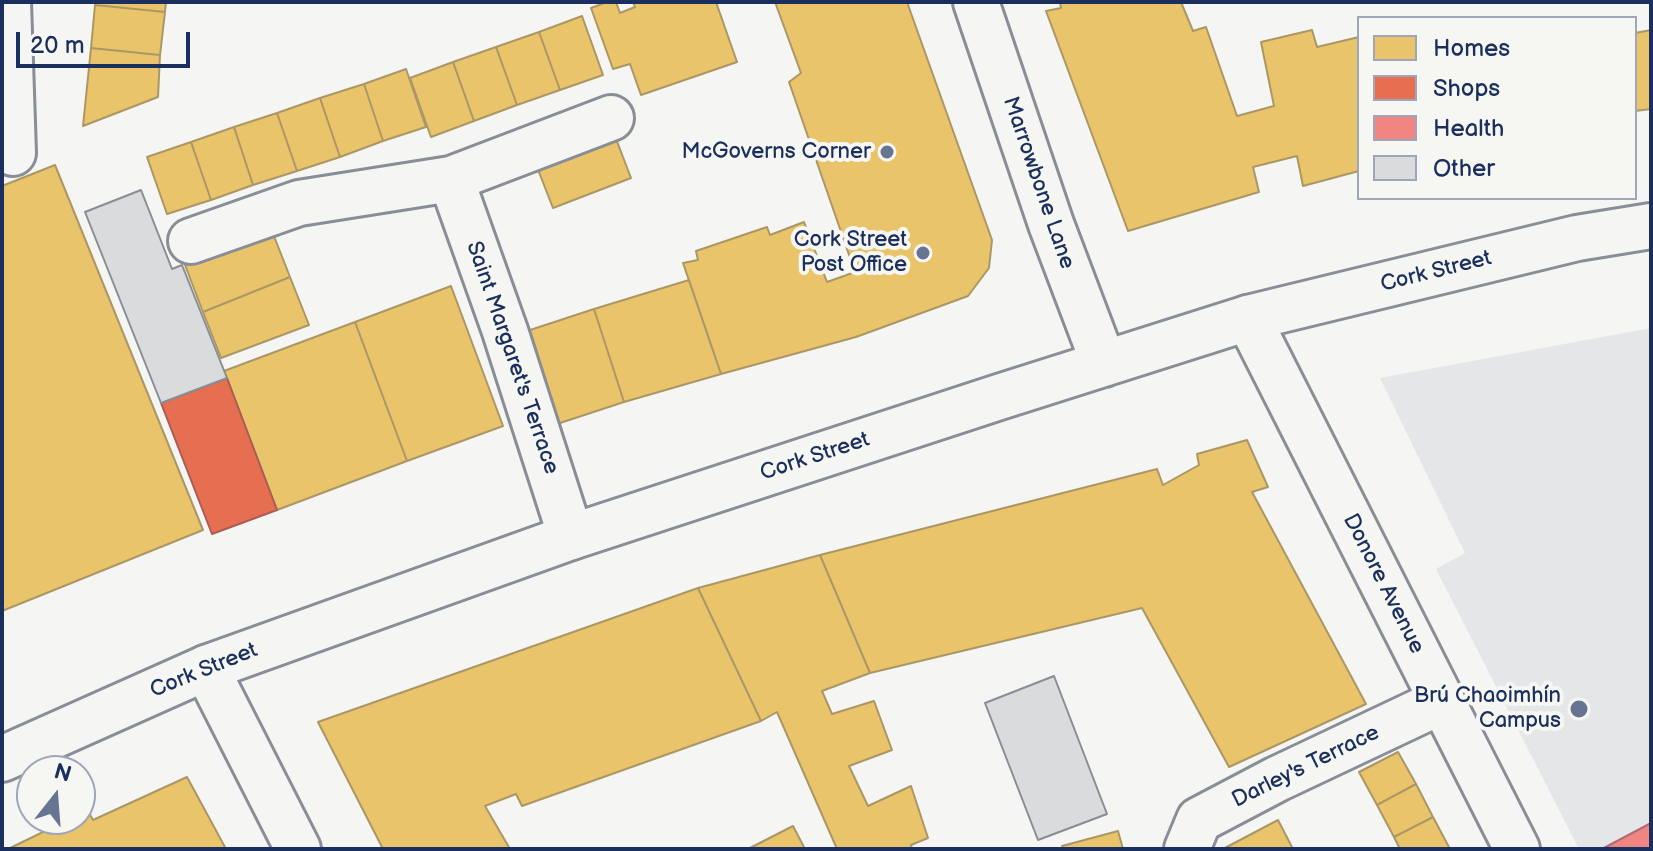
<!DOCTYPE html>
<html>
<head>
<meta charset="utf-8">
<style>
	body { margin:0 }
	#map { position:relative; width:1653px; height:851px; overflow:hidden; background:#f5f5f3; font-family:"Balsamiq Sans",sans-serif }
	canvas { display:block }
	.frame { position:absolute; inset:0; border:4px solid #1b2f5e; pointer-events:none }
	.legend { position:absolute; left:1357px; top:16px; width:280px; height:184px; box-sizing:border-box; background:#f6f6f2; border:2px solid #9ea6b7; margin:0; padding:10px 14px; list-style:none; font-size:24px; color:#1b2f5e }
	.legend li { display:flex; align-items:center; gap:16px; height:40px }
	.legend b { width:40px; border:2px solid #9ea6b7 }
	.north { position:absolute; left:16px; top:755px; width:80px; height:80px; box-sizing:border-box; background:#f6f6f2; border:2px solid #9ea6b7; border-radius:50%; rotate:17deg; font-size:22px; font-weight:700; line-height:32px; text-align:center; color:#1b2f5e }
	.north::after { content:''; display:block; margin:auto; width:28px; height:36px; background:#677492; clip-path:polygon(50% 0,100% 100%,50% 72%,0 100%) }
	.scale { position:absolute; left:16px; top:32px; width:174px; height:36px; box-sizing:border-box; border:4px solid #1b2f5e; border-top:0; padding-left:10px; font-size:24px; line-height:28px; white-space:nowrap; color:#1b2f5e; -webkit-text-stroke:6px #f6f6f2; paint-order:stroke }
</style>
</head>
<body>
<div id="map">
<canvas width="1653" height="851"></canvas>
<div class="frame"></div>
<ul class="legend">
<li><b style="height:22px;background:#e9c46a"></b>Homes</li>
<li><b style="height:22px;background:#e76f51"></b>Shops</li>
<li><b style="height:22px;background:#f28482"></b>Health</li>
<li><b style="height:22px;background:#dadbdc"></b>Other</li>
</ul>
<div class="north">N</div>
<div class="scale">20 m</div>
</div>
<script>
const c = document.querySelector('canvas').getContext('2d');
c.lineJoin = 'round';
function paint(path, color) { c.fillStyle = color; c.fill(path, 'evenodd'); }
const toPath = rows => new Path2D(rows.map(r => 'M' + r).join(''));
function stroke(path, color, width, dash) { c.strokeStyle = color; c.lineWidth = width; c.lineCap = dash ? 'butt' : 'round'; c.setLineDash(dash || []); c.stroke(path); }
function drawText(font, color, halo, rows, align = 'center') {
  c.font = font + ' "Balsamiq Sans",sans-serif'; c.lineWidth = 8; c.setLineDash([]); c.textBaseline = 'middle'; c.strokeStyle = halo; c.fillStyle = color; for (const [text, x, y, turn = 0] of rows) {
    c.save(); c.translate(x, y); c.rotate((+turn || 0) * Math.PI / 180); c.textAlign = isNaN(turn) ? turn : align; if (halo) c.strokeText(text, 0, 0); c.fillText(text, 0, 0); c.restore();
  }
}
paint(toPath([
	[1651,328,1651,823,1602,849,1579,849,1436,569,1465,553,1380,378]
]), '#e4e6e7');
const homes = toPath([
	[96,2,166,2,165,12,95,5,96,2],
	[607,2,616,2,620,13,635,7,633,2,716,2,737,62,641,95,630,64,613,69,591,8,607,2],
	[775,2,907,2,992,240,989,268,968,296,856,337,721,374,683,263,698,260,696,251,767,227,770,235,804,222,827,282,855,272,789,82,801,73,775,2],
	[1060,2,1181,2,1193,31,1206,27,1237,116,1274,106,1261,42,1312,30,1317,47,1359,37,1359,171,1303,186,1297,156,1253,167,1259,192,1128,231,1046,11,1061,8,1060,2],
	[95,5,165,12,160,55,91,48,95,5],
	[582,16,603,75,560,90,539,32,582,16],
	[1651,30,1651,109,1635,111,1635,33,1651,30],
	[539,32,560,90,517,105,496,47,539,32],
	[496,47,517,105,474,121,453,62,496,47],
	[91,48,160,55,158,97,83,126,91,48],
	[453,62,474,121,431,137,410,78,453,62],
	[406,69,426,127,383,141,364,84,406,69],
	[364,84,383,141,340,157,320,98,364,84],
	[320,98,340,157,297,171,277,113,320,98],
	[277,113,297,171,253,185,234,127,277,113],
	[234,127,253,185,211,200,191,142,234,127],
	[613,131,631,178,553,208,535,162,613,131],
	[191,142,211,200,167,214,147,157,191,142],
	[55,165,203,530,2,611,2,186,55,165],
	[272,231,290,277,203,312,185,265,272,231],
	[290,277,309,325,221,358,203,312,290,277],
	[689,280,721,374,624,402,594,309,689,280],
	[451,286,503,426,407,461,355,322,451,286],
	[594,309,624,402,557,424,527,331,594,309],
	[355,322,407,461,277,510,224,371,355,322],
	[1247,440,1268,487,1252,492,1366,704,1229,767,1142,608,870,673,820,555,1157,469,1163,485,1199,465,1197,454,1247,440],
	[820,555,870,673,822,691,832,714,874,701,892,750,849,766,868,806,911,786,928,838,911,845,912,849,837,849,777,712,761,721,698,588,820,555],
	[698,588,761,721,522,806,516,794,485,806,510,849,383,849,318,722,698,588],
	[1398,752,1416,784,1377,805,1359,772,1398,752],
	[187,777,226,849,8,849,70,819,80,819,80,814,88,811,93,820,187,777],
	[1416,784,1433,817,1394,837,1377,805,1416,784],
	[1433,817,1450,849,1400,849,1394,837,1433,817],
	[1278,820,1293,849,1223,849,1278,820],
	[793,826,805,849,748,849,793,826],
	[1118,831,1123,849,1063,849,1062,846,1118,831]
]);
paint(homes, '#e9c46a');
stroke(homes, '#ab9766', 2);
const shops = toPath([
	[227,378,277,510,212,534,161,403,227,378]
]);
paint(shops, '#e76f51');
stroke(shops, '#aa5c55', 2);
const health = toPath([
	[1651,823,1651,849,1602,849,1651,823]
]);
paint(health, '#f28482');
stroke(health, '#b26a77', 2);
const building = toPath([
	[141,190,172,269,182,265,227,378,161,403,85,212,141,190],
	[1054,676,1107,814,1038,840,985,703,1054,676]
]);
paint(building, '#dadbdc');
stroke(building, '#898d95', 2);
const minor = toPath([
	[8,2,13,153],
	[451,179,505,331,571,537],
	[191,241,299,203,451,179,611,118],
	[1248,318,1517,849],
	[206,668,298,849],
	[1187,849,1199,820,1277,779,1442,701]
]);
const major = toPath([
	[976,2,1051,224,1104,364],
	[2,759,206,668,571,537,999,397,1248,318,1577,238,1651,226]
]);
stroke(minor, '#898d95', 50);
stroke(major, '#898d95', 50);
stroke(minor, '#f5f5f3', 44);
stroke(major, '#f5f5f3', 44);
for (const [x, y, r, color] of [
	[887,152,8,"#677492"],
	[923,253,8,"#677492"],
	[1579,709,10,"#677492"]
]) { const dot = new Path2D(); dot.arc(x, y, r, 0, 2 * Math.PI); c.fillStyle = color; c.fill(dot); stroke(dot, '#f6f6f2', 3); }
drawText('22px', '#1b2f5e', '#f6f6f2', [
	["McGoverns Corner",871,152],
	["Cork Street",907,240],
	["Post Office",907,265],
	["Brú Chaoimhín",1561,696],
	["Campus",1561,721]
], 'right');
drawText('22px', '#1b2f5e', '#f6f6f2', [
	["Marrowbone Lane",1038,183,71],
	["Cork Street",1436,272,-14],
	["Saint Margaret's Terrace",512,358,71],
	["Cork Street",815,457,-18],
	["Donore Avenue",1383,584,63],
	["Cork Street",204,671,-22],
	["Darley's Terrace",1306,767,-26]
]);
</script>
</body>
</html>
